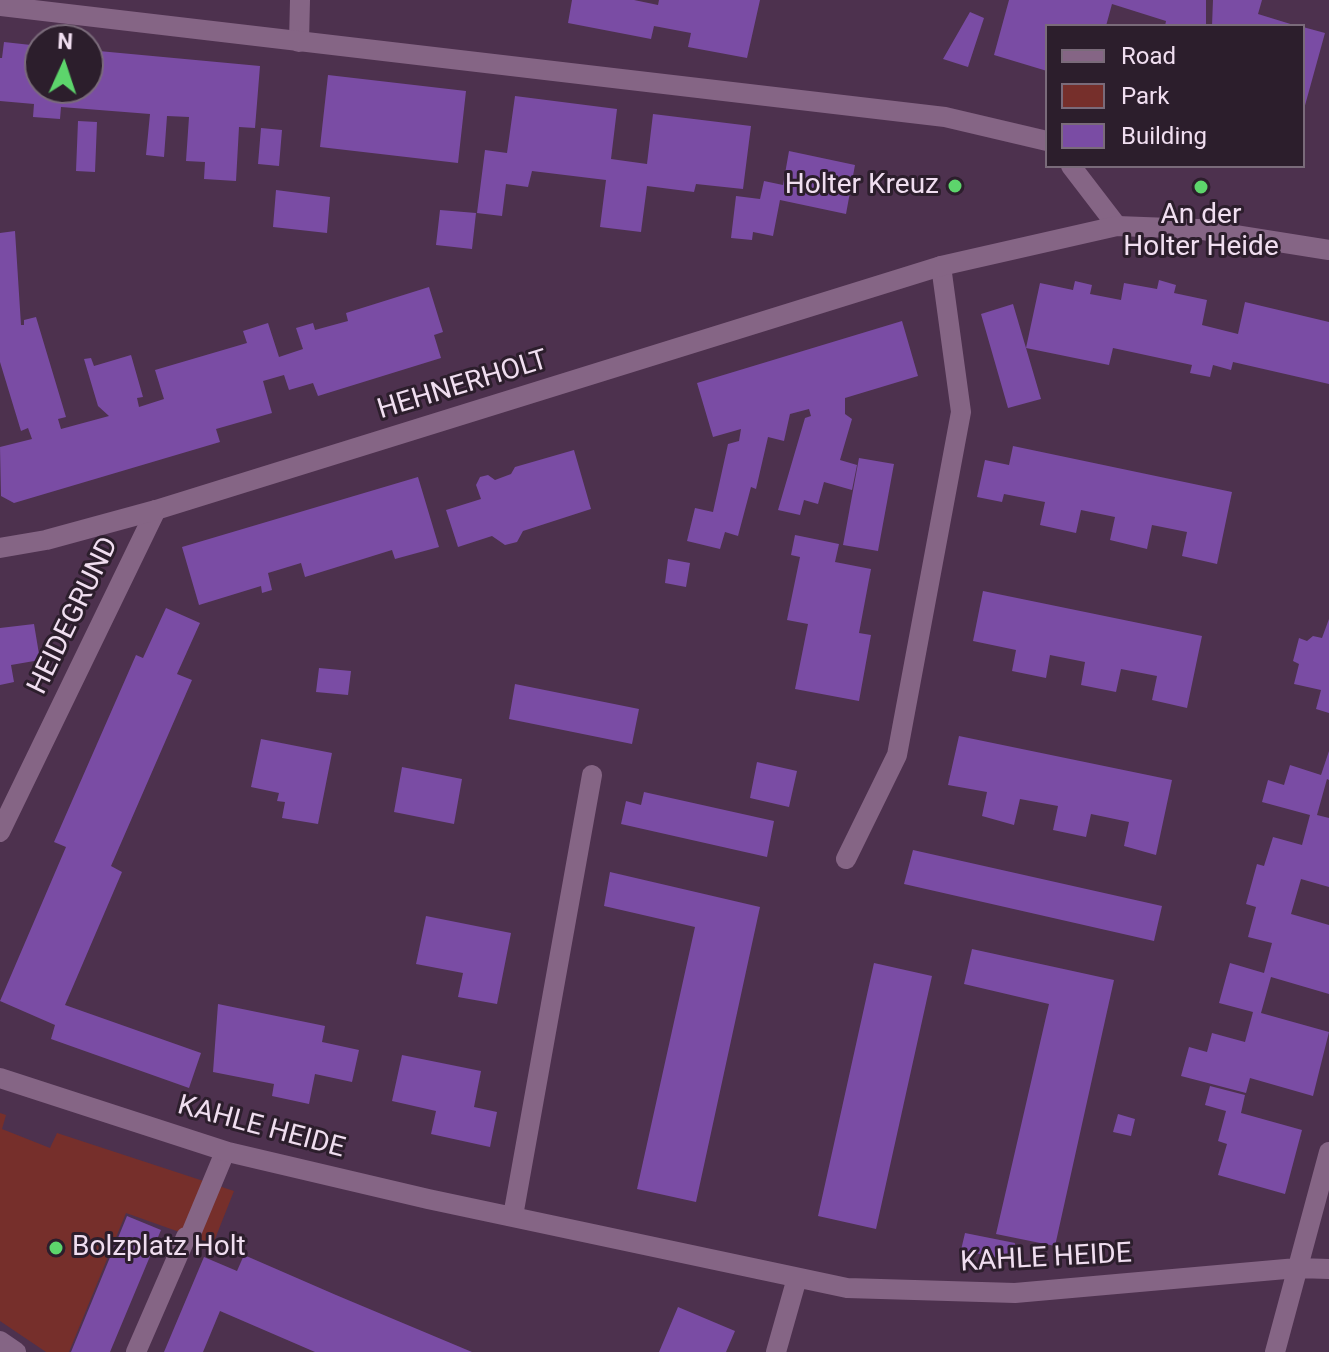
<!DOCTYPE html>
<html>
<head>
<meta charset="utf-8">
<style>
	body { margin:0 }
	#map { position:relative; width:1329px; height:1352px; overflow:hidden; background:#4d314e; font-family:Roboto,sans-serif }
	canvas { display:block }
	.legend { position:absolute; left:1045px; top:24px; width:260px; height:144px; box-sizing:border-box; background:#2c1e2c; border:2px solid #7a6b7a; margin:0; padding:10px 14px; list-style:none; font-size:24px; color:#f0def0 }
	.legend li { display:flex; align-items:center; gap:16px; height:40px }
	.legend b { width:40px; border:2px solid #7a6b7a }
	.north { position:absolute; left:24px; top:24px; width:80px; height:80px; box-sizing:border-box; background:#2c1e2c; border:2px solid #7a6b7a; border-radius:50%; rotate:3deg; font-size:22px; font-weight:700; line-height:32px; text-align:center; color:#f0def0 }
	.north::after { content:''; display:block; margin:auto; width:28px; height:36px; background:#5dd56c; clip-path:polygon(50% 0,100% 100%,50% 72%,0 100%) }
</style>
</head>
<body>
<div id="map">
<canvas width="1329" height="1352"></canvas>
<ul class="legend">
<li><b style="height:10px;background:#856585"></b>Road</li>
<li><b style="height:22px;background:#762f2b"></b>Park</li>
<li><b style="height:22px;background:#7a4ca4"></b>Building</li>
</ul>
<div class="north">N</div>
</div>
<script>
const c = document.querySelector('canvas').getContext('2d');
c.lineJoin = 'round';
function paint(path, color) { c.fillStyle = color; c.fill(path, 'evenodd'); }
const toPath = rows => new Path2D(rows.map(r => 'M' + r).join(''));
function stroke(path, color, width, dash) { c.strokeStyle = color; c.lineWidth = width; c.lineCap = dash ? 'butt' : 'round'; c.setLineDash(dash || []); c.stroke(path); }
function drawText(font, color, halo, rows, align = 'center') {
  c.font = font + ' Roboto,sans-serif'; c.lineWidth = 6; c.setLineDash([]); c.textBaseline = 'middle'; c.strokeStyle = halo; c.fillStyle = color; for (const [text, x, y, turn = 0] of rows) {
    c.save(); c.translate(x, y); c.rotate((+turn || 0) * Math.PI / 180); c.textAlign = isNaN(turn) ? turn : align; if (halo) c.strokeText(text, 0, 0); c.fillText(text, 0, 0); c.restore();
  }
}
paint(toPath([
	[0,1113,6,1115,2,1129,50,1148,57,1133,234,1191,213,1244,126,1213,69,1352,46,1352,0,1321]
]), '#762f2b');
paint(toPath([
	[572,0,634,0,658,5,659,0,760,0,747,58,688,47,691,33,654,26,651,39,568,23],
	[1009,0,1206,0,1206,26,1165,26,1166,21,1112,4,1106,26,1047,26,1047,71,994,55],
	[1213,0,1262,0,1258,14,1297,26,1212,26],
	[970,12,984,18,968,67,943,59],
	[1303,27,1325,33,1304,109,1303,109],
	[4,42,40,46,40,88,88,88,88,50,260,66,255,128,239,127,236,181,204,179,205,162,186,161,189,117,167,116,164,157,146,155,150,114,61,107,60,119,33,117,34,104,0,101,0,58,2,58],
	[328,75,466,91,458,163,320,147],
	[515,96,617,109,611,159,647,164,653,114,751,126,743,189,696,184,694,192,647,186,641,232,600,227,606,180,532,171,528,187,506,184,502,216,477,213,485,150,507,153],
	[78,121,97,122,95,172,76,171],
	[261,128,282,130,279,166,258,164],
	[789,151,855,165,846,214,780,200,773,236,753,232,752,240,731,238,736,196,760,199,764,181,783,185],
	[276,190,330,197,327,233,273,227],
	[440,210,476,213,472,249,436,245],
	[15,231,21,325,24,325,24,320,36,317,66,417,58,419,61,429,109,416,98,406,84,359,91,358,94,366,131,355,143,397,137,398,139,407,164,399,155,370,247,343,243,331,268,323,279,357,303,349,296,328,313,323,315,330,348,321,346,313,429,287,443,332,434,335,441,358,318,396,313,383,289,390,284,375,263,381,272,413,216,429,220,442,14,503,1,496,0,447,32,439,28,428,21,431,0,362,0,233],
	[1159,280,1176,285,1174,293,1207,300,1202,325,1238,334,1245,302,1329,322,1329,384,1233,362,1231,370,1213,365,1210,377,1190,373,1192,365,1113,348,1109,365,1026,348,1041,399,1008,408,981,314,1013,304,1026,348,1040,283,1073,290,1075,281,1092,285,1090,294,1121,300,1124,283,1157,289],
	[902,321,918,376,845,398,845,414,852,419,840,460,857,465,852,490,824,482,818,504,804,500,800,515,778,510,805,418,811,416,809,409,790,414,784,441,768,437,756,489,751,487,738,536,725,532,720,549,687,541,695,508,713,512,728,444,739,441,741,429,713,437,697,383],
	[1013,446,1232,492,1217,564,1182,556,1187,532,1152,525,1147,549,1110,540,1115,517,1081,510,1076,533,1040,525,1045,502,1004,494,1002,502,977,497,985,460,1009,465],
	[574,450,591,509,523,531,517,542,505,545,492,536,458,547,446,510,481,499,476,485,480,477,488,475,495,480,511,474,515,467],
	[859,458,894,464,878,551,843,545],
	[418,477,439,547,395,559,392,550,305,577,301,563,268,573,272,590,262,593,261,586,199,605,182,547],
	[795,535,839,544,835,562,871,569,859,633,871,635,859,701,795,689,808,624,787,620,800,557,791,555],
	[668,559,690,563,686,587,665,583],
	[983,591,1202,636,1187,708,1152,700,1157,676,1121,669,1116,692,1081,685,1085,662,1050,655,1046,678,1012,671,1016,650,973,641],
	[166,608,200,623,177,674,192,680,111,866,122,872,65,1005,201,1053,189,1088,51,1039,55,1025,0,1001,66,847,54,842,136,655,143,658],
	[1329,619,1329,713,1316,709,1321,690,1294,684,1299,664,1293,661,1299,638,1307,641,1313,636,1322,638],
	[34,624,40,660,11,665,14,682,0,685,0,628],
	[319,668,351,671,348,695,316,692],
	[515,684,639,709,632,744,509,719],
	[959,736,1172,780,1156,855,1124,846,1129,822,1091,814,1086,837,1053,830,1058,806,1020,799,1014,825,982,816,987,792,948,785],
	[261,739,332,753,318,824,282,818,285,802,277,801,279,793,251,787],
	[1329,751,1329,780,1327,779,1317,815,1329,818,1329,887,1301,879,1291,914,1329,925,1329,994,1271,977,1261,1013,1329,1032,1313,1096,1250,1078,1246,1093,1181,1076,1189,1047,1207,1052,1212,1033,1245,1042,1253,1012,1219,1003,1230,963,1264,973,1272,943,1248,937,1256,907,1246,904,1257,864,1264,866,1273,837,1302,845,1310,815,1262,802,1268,780,1284,785,1290,765,1321,775],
	[757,762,797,771,789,807,750,798],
	[402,767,462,779,454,824,394,812],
	[644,792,774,821,767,857,621,824,626,801,641,805],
	[913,850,1162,906,1154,941,904,884],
	[610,872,760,907,696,1202,637,1189,695,927,604,906],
	[426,916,511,933,497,1004,458,997,463,973,416,964],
	[972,949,1114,980,1055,1246,996,1234,1049,1004,964,984],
	[874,963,932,976,876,1229,818,1216],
	[218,1004,325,1026,322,1042,359,1050,352,1082,315,1074,309,1104,272,1096,274,1084,213,1072],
	[402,1055,481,1071,474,1107,497,1112,490,1147,431,1134,436,1111,392,1101],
	[1210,1086,1245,1095,1241,1113,1302,1130,1285,1194,1218,1175,1227,1144,1218,1141,1226,1111,1205,1105],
	[1118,1114,1135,1119,1131,1136,1113,1132],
	[127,1216,161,1230,110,1352,71,1352],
	[965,1233,1015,1243,1012,1261,961,1250],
	[244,1255,336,1295,472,1352,315,1352,220,1311,203,1352,164,1352,204,1257,237,1271],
	[678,1307,735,1331,726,1352,659,1352]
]), '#7a4ca4');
stroke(toPath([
	[299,42,300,0],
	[0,1341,16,1352],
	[136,1352,186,1237,190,1236,225,1152]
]), '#856585', 20);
stroke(toPath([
	[0,6,945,117,1047,141],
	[1071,166,1117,226],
	[0,832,156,510],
	[846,859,897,755,961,412,941,266],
	[0,1078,228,1152,428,1199,847,1288,1015,1293,1297,1268,1329,1269],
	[513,1216,592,775],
	[776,1352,797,1278],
	[1275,1352,1329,1152]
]), '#856585', 20);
stroke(toPath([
	[0,548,46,540,156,510,941,266,1117,226,1197,229,1329,250]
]), '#856585', 20);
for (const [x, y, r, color] of [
	[955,186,8,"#5dd56c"],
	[1201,187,8,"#5dd56c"],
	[56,1248,8,"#5dd56c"]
]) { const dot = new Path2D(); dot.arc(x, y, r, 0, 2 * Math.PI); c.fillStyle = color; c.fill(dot); stroke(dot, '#2c1e2c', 3); }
drawText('28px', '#f0def0', '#2c1e2c', [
	["Holter Kreuz",939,186],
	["An der",1201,216,"center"],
	["Holter Heide",1201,248,"center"],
	["Bolzplatz Holt",72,1248,"left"]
], 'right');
drawText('28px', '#f0def0', '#2c1e2c', [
	["HEHNERHOLT",463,386,-17],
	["HEIDEGRUND",74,616,-64],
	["KAHLE HEIDE",261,1128,15],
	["KAHLE HEIDE",1046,1259,-3]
]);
</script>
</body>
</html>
